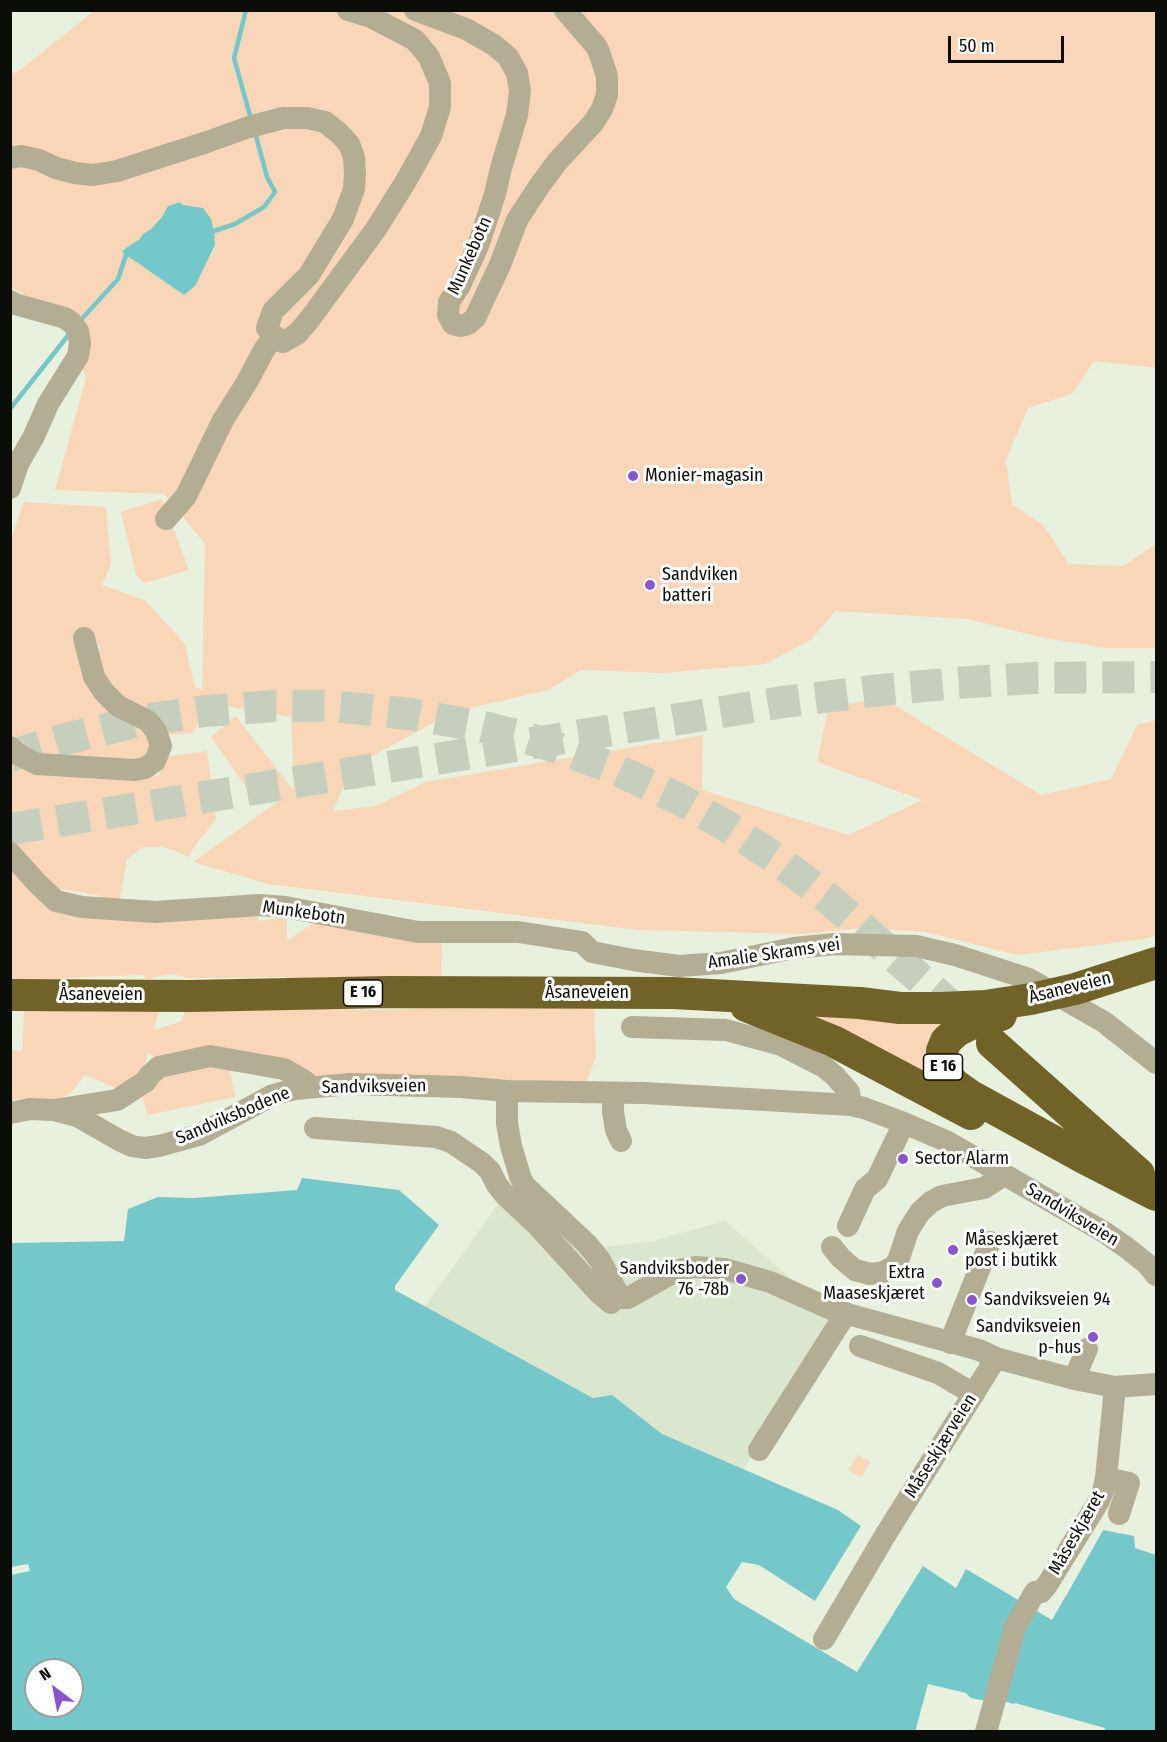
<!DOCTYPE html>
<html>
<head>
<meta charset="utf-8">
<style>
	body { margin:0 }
	#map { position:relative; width:1167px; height:1742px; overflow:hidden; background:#e7f1de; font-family:"Fira Sans Condensed",sans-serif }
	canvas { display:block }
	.frame { position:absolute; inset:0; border:12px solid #0b0e08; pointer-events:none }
	.north { position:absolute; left:24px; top:1658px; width:60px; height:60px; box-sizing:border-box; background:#fff; border:2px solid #9d9f9c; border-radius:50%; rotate:328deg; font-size:16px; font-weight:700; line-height:24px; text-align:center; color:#0b0e08 }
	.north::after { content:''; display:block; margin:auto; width:21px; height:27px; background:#8855ce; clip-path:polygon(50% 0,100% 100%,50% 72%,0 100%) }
	.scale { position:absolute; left:948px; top:36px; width:116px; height:27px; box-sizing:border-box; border:3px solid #0b0e08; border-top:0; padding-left:8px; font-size:18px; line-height:21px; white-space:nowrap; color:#0b0e08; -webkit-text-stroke:4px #fff; paint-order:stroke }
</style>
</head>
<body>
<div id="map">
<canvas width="1167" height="1742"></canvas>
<div class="frame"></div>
<div class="north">N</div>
<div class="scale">50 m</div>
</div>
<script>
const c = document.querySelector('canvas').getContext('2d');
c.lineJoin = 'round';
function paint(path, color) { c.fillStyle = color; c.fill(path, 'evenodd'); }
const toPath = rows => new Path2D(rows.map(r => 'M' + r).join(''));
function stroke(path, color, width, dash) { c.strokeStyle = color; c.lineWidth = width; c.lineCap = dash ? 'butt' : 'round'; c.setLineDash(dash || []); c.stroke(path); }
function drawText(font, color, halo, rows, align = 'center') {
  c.font = font + ' "Fira Sans Condensed",sans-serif'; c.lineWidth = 6; c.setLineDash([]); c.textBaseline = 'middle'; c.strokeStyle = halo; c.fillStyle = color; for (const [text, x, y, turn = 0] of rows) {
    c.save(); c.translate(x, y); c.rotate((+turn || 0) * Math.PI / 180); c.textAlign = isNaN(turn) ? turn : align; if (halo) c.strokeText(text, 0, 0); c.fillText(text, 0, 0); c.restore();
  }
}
paint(toPath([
	[509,1189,606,1247,652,1241,725,1221,804,1290,843,1307,744,1469,661,1434,612,1395,593,1398,425,1306]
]), '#dae7ce');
paint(toPath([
	[94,11,1156,11,1156,368,1094,361,1072,394,1028,408,1006,460,1012,504,1044,526,1069,564,1123,566,1156,544,1156,648,1106,648,1045,638,967,619,835,611,812,639,765,664,664,673,581,670,548,690,453,712,352,767,333,811,376,806,426,782,703,735,702,790,849,835,922,800,817,762,828,709,881,697,1041,795,1111,779,1137,725,1156,720,1156,936,1144,939,1018,955,926,932,864,928,804,934,638,930,268,884,193,862,279,801,252,796,211,737,236,716,294,791,291,717,208,703,193,733,171,735,165,732,150,715,124,704,104,684,91,657,101,647,76,626,77,646,82,675,115,711,148,724,155,736,154,750,152,755,140,764,131,765,98,763,87,755,76,763,39,757,28,753,17,746,10,737,10,541,24,502,106,507,111,564,102,585,145,600,185,644,195,687,202,690,205,544,164,494,55,490,86,378,66,322,18,291,11,288,10,75,20,70],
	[176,219,215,248,201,271,170,282,145,266,143,240,149,230],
	[162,499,189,570,144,583,136,575,121,512],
	[207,751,216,819,192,850,189,857,173,850,162,847,143,847,127,859,119,904,96,895,56,888,11,844,10,755,107,774,159,776,164,757],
	[10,864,43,897,258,913,258,921,287,917,287,941,318,920,442,942,441,984,287,980,287,977,189,978,173,974,154,977,149,980,145,978,143,975,84,977,37,980,11,980],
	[594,1006,596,1057,585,1086,324,1081,283,1066,165,1065,148,1053,140,1081,123,1091,85,1075,72,1092,56,1101,19,1099,11,1101,10,1050,22,1051,24,1011,159,1010,154,1030,182,1021,185,1010,286,1008,374,1010,432,1008,524,1009],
	[788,1008,954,1019,941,1029,974,1107],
	[229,1065,235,1097,148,1115,141,1093,160,1073],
	[858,1455,871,1462,861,1477,848,1470]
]), '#f9d6b8');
paint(toPath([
	[180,202,183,205,203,208,211,219,214,231,215,245,195,286,184,295,122,252,126,248,140,239,143,234,151,229,162,217,168,206],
	[302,1178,399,1190,439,1225,395,1286,395,1290,593,1398,612,1395,662,1434,838,1510,861,1526,815,1601,759,1565,742,1562,726,1587,734,1599,857,1672,923,1566,956,1588,966,1569,1052,1620,1103,1530,1134,1536,1135,1548,1156,1555,1156,1731,1104,1731,1105,1728,1015,1703,1014,1704,1003,1701,987,1701,971,1698,966,1693,928,1684,915,1732,11,1731,11,1575,30,1571,28,1564,11,1567,11,1243,124,1241,128,1209,158,1197,194,1198,297,1190],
	[36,1670,72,1670,72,1706,36,1706]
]), '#74c8ca');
paint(toPath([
	[1100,1530,1103,1530,1066,1596,1064,1595]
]), '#e7f1de');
stroke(toPath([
	[246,10,234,58,251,119],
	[211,232,235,224,264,207,275,192,267,177,256,136],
	[79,322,118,279,126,255,130,254],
	[10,409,70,333]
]), '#74c8ca', 4.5);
stroke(toPath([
	[10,756,62,740,138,721,205,711,275,706,332,706,410,714,479,726,521,736,552,746,613,768,681,800,728,827,778,860,829,899,967,1020],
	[10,829,783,702,881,690,956,683,1032,678,1156,677]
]), '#c6cfbe', 32, [32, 16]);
stroke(toPath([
	[415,10,466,29,494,45,508,57,517,73,520,91,517,115,501,168,495,194,478,246,459,287,449,302,448,315,453,324,460,326,468,324,475,318,500,265,517,220,540,185,557,162,594,122,602,109,607,95,607,76,599,52,596,46,565,10],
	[10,158,21,156,39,160,56,168,75,173,93,175,117,171,207,142,249,127,283,118,307,118,325,122,339,133,349,144,354,157,355,173,354,189,343,219,309,275,273,311,267,328,274,336,283,342,297,334,309,320,376,229,406,181,431,136,440,107,440,83,429,57,415,40,371,17,348,10],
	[10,301,15,304,65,318,72,323,78,331,80,343,78,356,48,404,34,436,18,464,10,488],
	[166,519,186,496,223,420,247,382,264,350,274,336],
	[10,747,19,755,37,764,135,770,145,768,155,761,161,746,156,731,148,721,118,706,104,692,94,677,84,638],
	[10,853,37,883,56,901,82,907,155,912,260,905,285,907,418,932,518,932,582,942,592,952,633,960,679,966,721,963,794,948,835,944,916,946,955,955,1029,979,1104,1022,1156,1063],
	[632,1027,726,1030,781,1045,824,1067,835,1076,849,1092,851,1105],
	[507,1091,507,1123,511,1146,520,1176,524,1185,587,1244,600,1260,618,1294,623,1298,628,1298,678,1270,695,1267,725,1269,770,1282,833,1310,979,1350,996,1358,1074,1379,1115,1387,1156,1384],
	[617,1093,613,1103,613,1112,616,1130,621,1141],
	[54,1110,77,1116,119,1140,132,1146,145,1148,159,1146,199,1135,273,1095,295,1089,350,1084,461,1087,507,1091,644,1093,851,1105,864,1108,904,1123,946,1141,1104,1232,1127,1248,1147,1264,1156,1275],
	[10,1113,30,1109,54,1110,117,1100,146,1081,149,1076,159,1067,210,1056,284,1069,303,1080,312,1087],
	[315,1128,436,1137,451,1142,482,1163,490,1171,497,1185,505,1195,537,1225,599,1293,611,1303,618,1294],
	[848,1226,865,1189,877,1179,904,1123],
	[832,1247,841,1258,855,1270,870,1274,883,1272,893,1267,898,1261,908,1231,920,1212,931,1202,942,1196,984,1188,1004,1175],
	[950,1343,990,1242],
	[860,1346,938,1373,974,1394],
	[1074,1379,1087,1349],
	[759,1450,846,1313],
	[1106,1478,1129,1483,1119,1514],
	[824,1639,886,1534,996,1358],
	[986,1732,1015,1627,1035,1592,1041,1592,1047,1585,1099,1501,1103,1491,1106,1478,1115,1387]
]), '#b3ad93', 22);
stroke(toPath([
	[10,995,190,996,390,992,673,993,860,1003,900,1008,941,1008,985,1006,1031,999,1075,989,1156,963],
	[746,1006,833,1041,971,1114],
	[1001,1015,975,1022,957,1031,946,1041,942,1051,941,1062,945,1073,954,1084,971,1096,1084,1158,1156,1195],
	[992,1043,1139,1174]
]), '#716327', 32);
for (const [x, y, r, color] of [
	[633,476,6,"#8855ce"],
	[650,585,6,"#8855ce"],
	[903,1159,6,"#8855ce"],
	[953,1250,6,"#8855ce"],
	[741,1279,6,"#8855ce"],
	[937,1283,6,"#8855ce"],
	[972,1300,6,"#8855ce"],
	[1093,1337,6,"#8855ce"]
]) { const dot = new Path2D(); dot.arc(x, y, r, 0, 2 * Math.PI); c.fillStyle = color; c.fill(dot); stroke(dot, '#fff', 2); }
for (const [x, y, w] of [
	[363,993,39],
	[943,1067,39]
]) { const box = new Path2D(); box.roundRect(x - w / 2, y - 13, w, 26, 4.5); c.fillStyle = '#fff'; c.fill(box); stroke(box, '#0b0e08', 1.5); }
drawText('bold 16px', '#0b0e08', null, [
	["E 16",363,993],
	["E 16",943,1067]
]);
drawText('18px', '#0b0e08', '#fff', [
	["Munkebotn",470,256,-66],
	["Munkebotn",304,913,8],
	["Amalie Skrams vei",774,954,-8],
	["Åsaneveien",1070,988,-14],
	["Åsaneveien",587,993],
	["Åsaneveien",101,995],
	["Sandviksveien",374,1087,-1],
	["Sandviksbodene",233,1116,-23],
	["Sandviksveien",1072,1215,31],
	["Måseskjærveien",941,1446,-58],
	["Måseskjæret",1077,1533,-60]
]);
drawText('18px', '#0b0e08', '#fff', [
	["Monier-magasin",645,476],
	["Sandviken",662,575],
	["batteri",662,596],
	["Sector Alarm",915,1159],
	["Måseskjæret",965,1240],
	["post i butikk",965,1261],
	["Sandviksboder",729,1269,"right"],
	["76 -78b",729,1290,"right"],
	["Extra",925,1273,"right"],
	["Maaseskjæret",925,1294,"right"],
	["Sandviksveien 94",984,1300],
	["Sandviksveien",1081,1327,"right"],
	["p-hus",1081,1348,"right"]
], 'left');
</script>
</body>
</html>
